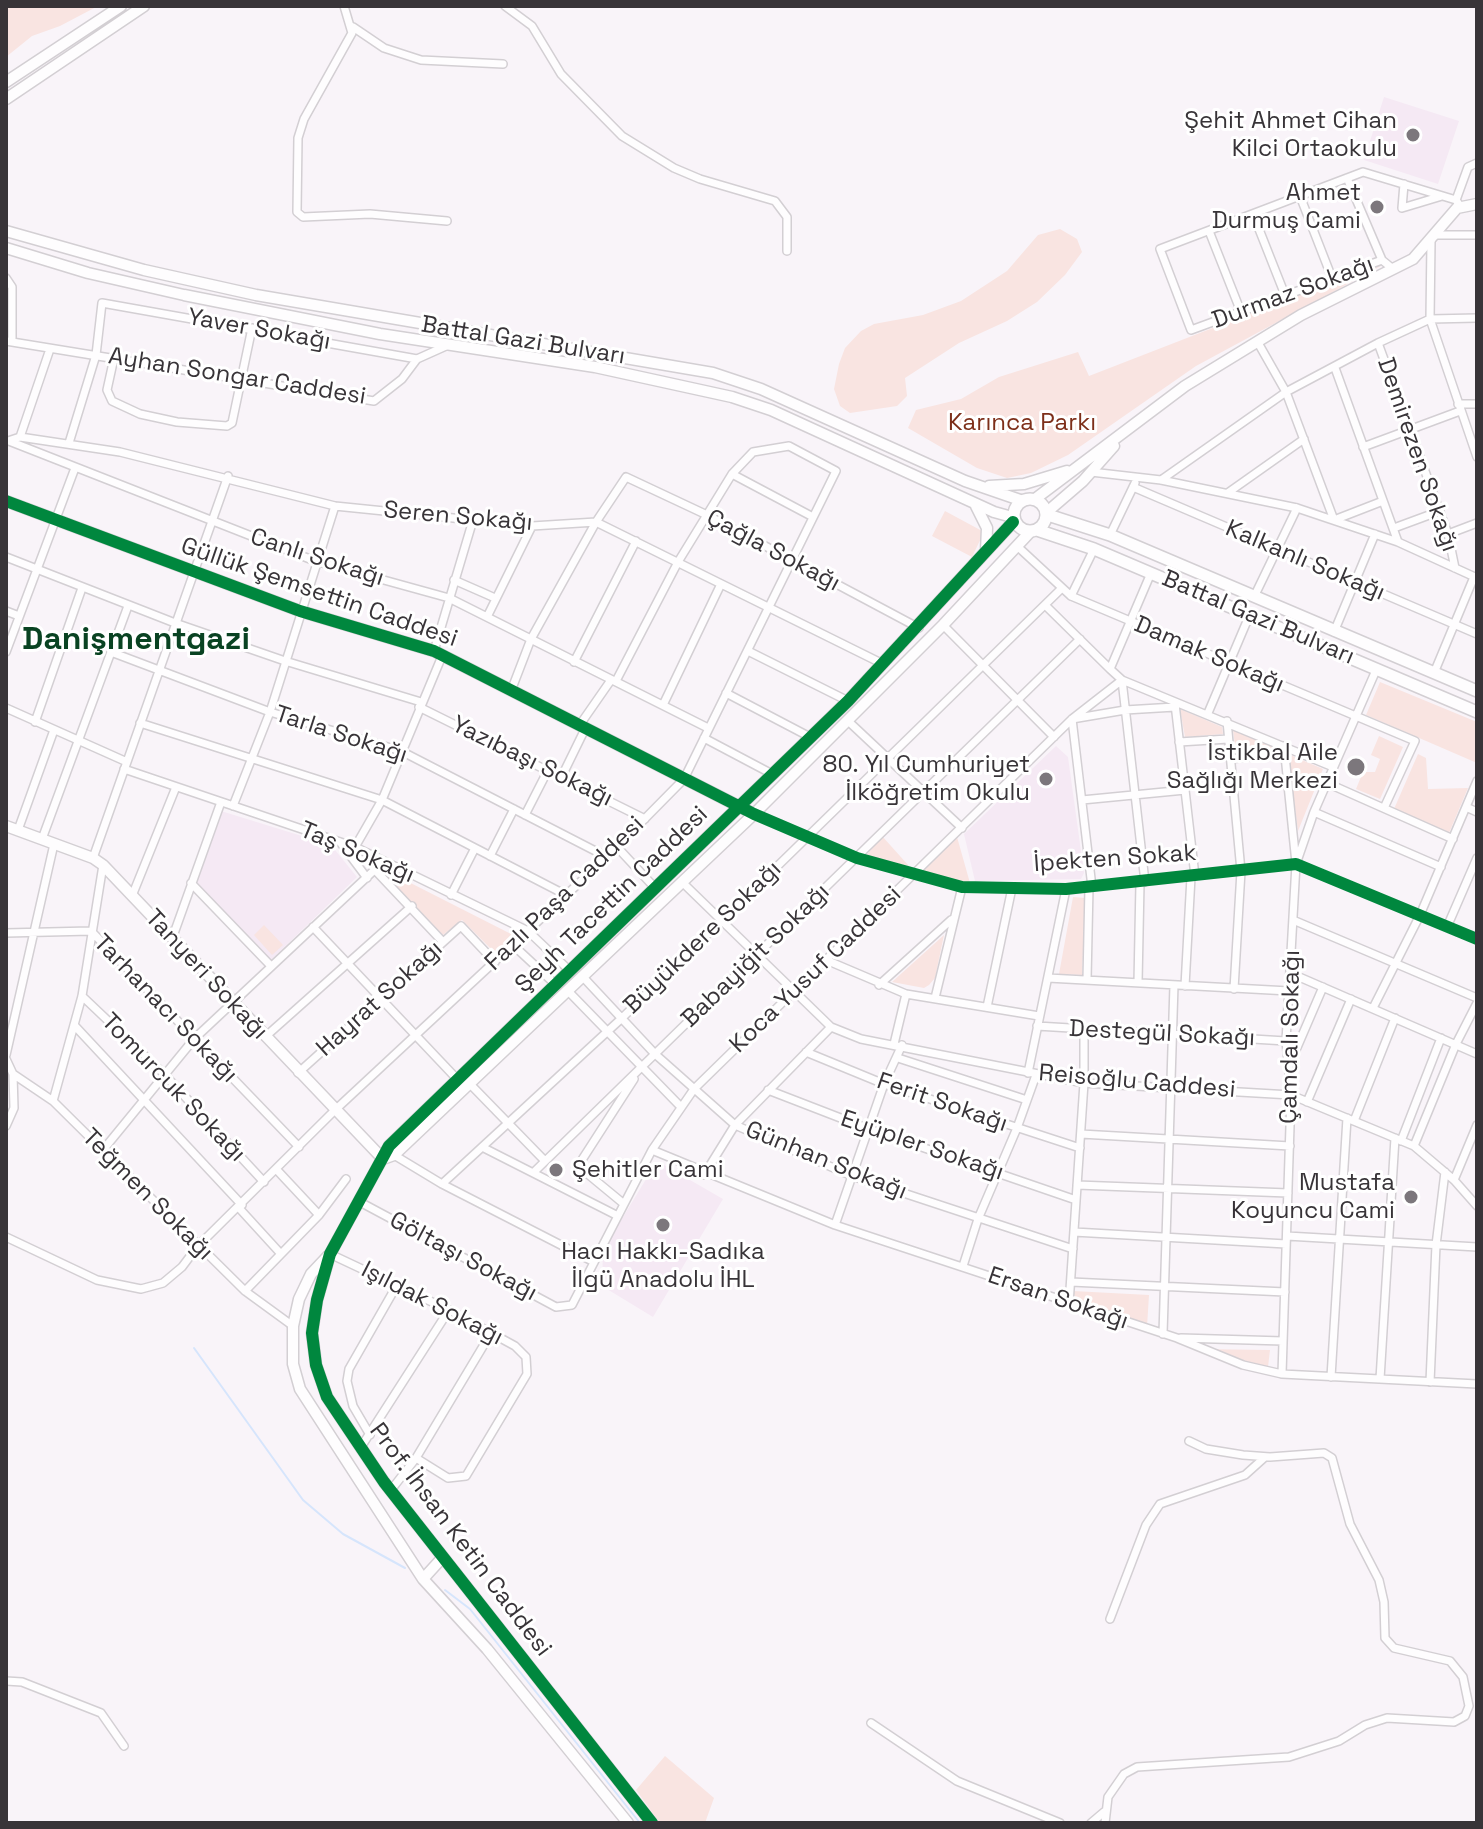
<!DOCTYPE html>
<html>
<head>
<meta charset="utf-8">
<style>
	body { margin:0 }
	#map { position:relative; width:1483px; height:1829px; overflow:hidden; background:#f9f4f9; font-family:"Space Grotesk",sans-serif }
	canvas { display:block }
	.frame { position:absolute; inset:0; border:8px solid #383438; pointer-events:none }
</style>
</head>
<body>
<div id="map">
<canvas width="1483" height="1829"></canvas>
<div class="frame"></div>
</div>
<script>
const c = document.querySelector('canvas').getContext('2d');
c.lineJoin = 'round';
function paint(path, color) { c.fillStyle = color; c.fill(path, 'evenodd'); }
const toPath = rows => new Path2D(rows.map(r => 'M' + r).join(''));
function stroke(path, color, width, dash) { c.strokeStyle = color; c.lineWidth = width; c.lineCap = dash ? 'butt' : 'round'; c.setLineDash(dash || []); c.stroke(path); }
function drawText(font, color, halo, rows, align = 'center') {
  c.font = font + ' "Space Grotesk",sans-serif'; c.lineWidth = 6; c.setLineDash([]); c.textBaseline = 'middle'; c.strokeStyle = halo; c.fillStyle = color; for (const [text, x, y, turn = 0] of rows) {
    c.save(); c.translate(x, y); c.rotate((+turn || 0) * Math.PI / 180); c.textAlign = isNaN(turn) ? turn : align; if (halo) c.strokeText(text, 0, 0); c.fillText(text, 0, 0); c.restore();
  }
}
paint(toPath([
	[1384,97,1459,121,1438,184,1364,160],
	[1056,746,1068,757,1084,873,1081,879,975,881,964,834],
	[221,811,331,845,357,877,271,960,196,882],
	[664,1165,723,1199,653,1317,602,1286,603,1250,651,1171]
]), '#f5e9f4');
paint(toPath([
	[6,6,98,6,60,26,32,36,6,57],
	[1060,229,1077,239,1082,252,1065,275,1037,302,1007,321,959,343,905,378,907,396,897,406,850,413,840,406,834,389,839,364,845,348,861,331,874,324,923,315,961,301,1007,271,1038,235],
	[1375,265,1381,266,1196,366,1068,455,1031,473,1007,478,977,468,908,428,916,410,961,399,999,377,1078,352,1089,376],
	[945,511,984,532,972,557,932,536],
	[1380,682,1477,722,1477,763,1366,715],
	[1180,709,1222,727,1223,734,1185,737],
	[1233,730,1275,748,1236,753],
	[1379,736,1403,747,1380,799,1356,789,1363,772,1375,772,1380,759,1371,755],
	[1288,754,1323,769,1298,831],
	[1418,754,1426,758,1428,789,1468,788,1449,833,1394,809],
	[882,836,909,866,865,857],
	[957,837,970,883,919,874],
	[385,870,513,935,496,954,462,920,443,935,383,872],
	[1073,897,1085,898,1082,975,1059,974],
	[264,925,283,945,272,955,254,935],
	[944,935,935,978,929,985,924,988,892,982],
	[1073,1291,1149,1295,1147,1327,1076,1301],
	[1198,1349,1270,1350,1268,1367,1263,1369],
	[665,1756,714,1798,705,1823,660,1823,636,1790]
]), '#f9e4e1');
stroke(toPath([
	[194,1348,303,1500,343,1534,405,1568],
	[445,1590,470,1609,640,1823]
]), '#d6e5fc', 2);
const street = toPath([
	[344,6,352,33,304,119,298,138,297,212,303,217,370,214,447,221],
	[505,6,532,26,561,74,622,136,674,168,700,179,775,201,787,217,787,251],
	[353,27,384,48,421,60,503,64],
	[1347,178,1382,260],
	[1404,184,1402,208,1442,196],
	[1300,196,1332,278],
	[1456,200,1468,167,1477,163],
	[1253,214,1285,295],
	[1209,231,1241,312],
	[1435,235,1477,235],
	[1431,241,1430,319,1477,457],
	[1393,269,1382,260,1191,330,1160,249,1363,172,1456,200,1460,206],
	[6,278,12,287,12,342],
	[6,341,374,401,402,379,417,359,446,346],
	[1257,341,1286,392,1334,520,1383,501],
	[1378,343,1448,534,1455,568],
	[114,358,107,390,112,401,140,414,177,422,227,426,232,423,252,328],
	[1335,368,1398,542],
	[1458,404,1477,404],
	[20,437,50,349],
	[8,441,20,437,120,452,335,506,532,526,596,522,883,664],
	[9,441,315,561,449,598,708,728],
	[69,443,96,355,102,303,417,359],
	[1363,447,1460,411],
	[1091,472,1161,480,1297,508,1398,542,1477,578],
	[732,474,813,517],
	[1161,480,1286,392,1378,343,1430,319,1477,318],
	[1133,487,1477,634],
	[1229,492,1304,439],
	[1394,528,1440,511],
	[1448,534,1477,523],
	[1110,535,1135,483],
	[1017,546,1071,596,1415,741,1384,808],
	[6,557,175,623,285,661,421,702],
	[1151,573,1110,669,1122,680,1333,767],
	[454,580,495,598],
	[1071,596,1094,549],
	[1254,597,1297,508],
	[1045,605,1110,669],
	[6,611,19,616],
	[488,615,532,526],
	[943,625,1054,737],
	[1334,632,1375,534],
	[434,651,473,520],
	[748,651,848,701],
	[6,652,75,468],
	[111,652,270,712,401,751,607,857],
	[574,662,636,541],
	[1434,673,1474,577],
	[1122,680,1145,882],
	[511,691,531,639,596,522,626,477,707,515,919,628],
	[726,693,810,737],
	[1175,704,1195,876],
	[663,705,721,584],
	[419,707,645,819],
	[6,708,127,762],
	[1208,713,1250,614],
	[847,720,962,828],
	[1227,721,1241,871,1234,989],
	[35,722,82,588],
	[140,723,382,800,566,895],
	[579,726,611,680],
	[704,738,774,775],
	[1179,742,1228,739],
	[1284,746,1296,863],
	[1230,759,1282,753],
	[124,769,355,847,528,931,571,972],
	[562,776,585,729],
	[1327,783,1453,839],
	[1082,800,1185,790],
	[233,806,270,712,335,506],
	[1466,807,1477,812],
	[1314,812,1441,867],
	[754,814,857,858,962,887,1066,889,1296,864,1477,939],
	[525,815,548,770],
	[18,830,54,730],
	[42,839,128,606],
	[340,842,367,878],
	[355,847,382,800,442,656],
	[617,847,656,889],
	[490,856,514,809],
	[93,858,228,476],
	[375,870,443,942],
	[191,883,270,965],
	[683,883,831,1027,861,1039,1084,1083,1291,1095,1414,1146,1454,1180,1477,1206],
	[1092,887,1072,719,1125,710,1175,707],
	[451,895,475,848],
	[132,896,176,787],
	[1293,920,1477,998],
	[313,927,457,1079],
	[1447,927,1477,858],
	[6,933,91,931,299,1147],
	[172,939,221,802],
	[513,945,556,985],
	[826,960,906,994,1039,1016],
	[1290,973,1477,1054],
	[583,977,655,1054,735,1125,852,1176,1073,1249],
	[1048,978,1289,991],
	[1087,980,1089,887],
	[1138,983,1140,883],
	[879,985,951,920],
	[1185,986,1191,877],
	[568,991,681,1107],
	[82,996,164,1074,264,1182],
	[935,998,962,887],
	[987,1007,1012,888],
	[1373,1008,1420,915,1477,781],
	[74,1025,242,1205],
	[1037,1026,1286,1041],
	[265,1037,412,906],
	[894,1044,906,994],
	[806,1052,884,1084,1080,1148],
	[6,1055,54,844],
	[898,1058,1027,1100],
	[6,1059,13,1074,53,1101,245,1291,293,1326],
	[1289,1066,1323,987],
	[298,1073,461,926,495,962],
	[1028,1073,1066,889],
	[470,1084,544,1160],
	[768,1090,869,1129,1076,1200],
	[53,1101,82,996,103,865],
	[1307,1102,1351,999],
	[1354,1121,1395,1018],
	[6,1126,14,1108,13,1074],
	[1081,1134,1290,1146],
	[1401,1141,1441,1038],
	[1414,1146,1456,1044,1477,1003],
	[484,1148,618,1216],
	[103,1150,194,1039,384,861],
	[652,1150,835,1225,1177,1338,1243,1365,1282,1374,1477,1384],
	[394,1155,442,1184,594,1262],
	[276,1169,319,1215],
	[534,1172,1080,639],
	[704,1175,735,1125,831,1027],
	[1454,1180,1477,1125],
	[442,1184,622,1018,1062,588],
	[1077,1185,1288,1193],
	[358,1201,556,1307,572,1305,652,1150,694,1089,1072,719,1122,680],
	[624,1204,578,1166,634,1079],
	[239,1208,281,1254],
	[835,1225,884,1084,902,1045],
	[1074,1232,1286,1244],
	[1287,1236,1477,1247],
	[6,1237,97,1280,141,1289,163,1283,182,1267,197,1247,334,1111,607,857,684,779,836,471,789,446,753,452,732,474,678,562,616,681],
	[330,1254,449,1310,515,1346,526,1357,527,1374,466,1476,448,1478,416,1458],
	[963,1266,978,1219,1017,1128,1036,1075],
	[1071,1282,1285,1292],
	[245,1291,319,1215,346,1179],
	[1069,1304,1084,1083,1084,1031],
	[1163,1334,1174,985],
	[1181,1338,1283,1341],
	[1282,1374,1291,1095,1286,1041,1296,864,1314,812,1377,668],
	[1331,1377,1347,1118],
	[1380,1379,1395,1138],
	[1430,1382,1436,1245,1445,1172],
	[370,1435,353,1406,347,1381,349,1369,397,1285],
	[361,1447,449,1310],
	[391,1490,416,1458,491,1333],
	[1110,1619,1146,1525,1160,1504,1245,1475,1265,1457],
	[6,1681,22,1682,101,1713,124,1746],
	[871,1723,957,1781,1060,1823],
	[1091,1823,1104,1812],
	[1105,1823,1108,1797,1124,1774,1137,1767,1289,1757,1339,1741,1365,1725,1387,1718,1454,1722,1465,1716,1469,1706,1463,1677,1450,1661,1394,1648,1385,1638,1384,1602,1379,1580,1350,1524,1332,1458,1324,1453,1270,1457,1243,1455,1206,1449,1189,1441]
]);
const secondary = toPath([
	[6,82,121,6],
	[6,99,144,6],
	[6,231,144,270,256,295,713,373,761,389,965,481,1023,501],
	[6,248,88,273,184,295,380,334,595,367,732,397,771,410,994,512,1012,517],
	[989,486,1024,484,1067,471],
	[1035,499,1185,386,1301,315,1413,259,1457,208,1477,204],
	[6,501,300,611,434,651,754,814],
	[976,506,987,528,986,551],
	[1047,512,1083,481,1114,446],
	[6,826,93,858,103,865,383,1159],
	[383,1159,394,1155,754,814,943,625,1031,531],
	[328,1256,311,1274,299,1299,293,1326,293,1364,300,1389,423,1579,487,1649,628,1823],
	[423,1579,443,1557],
	[652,1823,384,1482,327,1397,316,1365,312,1333,317,1300,330,1254,389,1146,848,701,1013,522]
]);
const primary = toPath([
	'1014 515a16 16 0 1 1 32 0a16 16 0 1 1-32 0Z',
	[1048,515,1110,535,1477,691],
	[1037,530,1094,549,1477,712]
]);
stroke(street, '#d3cfd3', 10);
stroke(secondary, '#d3cfd3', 13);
stroke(primary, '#d3cfd3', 14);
stroke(street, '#fefdfe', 7);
stroke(secondary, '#fefdfe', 10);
stroke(primary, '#fefdfe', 11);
stroke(toPath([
	[6,501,300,611,434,651,754,814,857,858,962,887,1066,889,1296,864,1477,939],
	[652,1823,384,1482,327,1397,316,1365,312,1333,317,1300,330,1254,389,1146,848,701,1013,522]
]), '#00873e', 12);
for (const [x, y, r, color] of [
	[1413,135,8,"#7c777c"],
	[1377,207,8,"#7c777c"],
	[1356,767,10,"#7c777c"],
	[1046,779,8,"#7c777c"],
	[556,1170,8,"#7c777c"],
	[1411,1197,8,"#7c777c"],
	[663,1225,8,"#7c777c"]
]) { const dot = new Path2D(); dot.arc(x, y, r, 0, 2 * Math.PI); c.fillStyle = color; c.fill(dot); stroke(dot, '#fff', 3); }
drawText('24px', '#383438', '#fff', [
	["Şehit Ahmet Cihan",1397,121],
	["Kilci Ortaokulu",1397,149],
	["Ahmet",1361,193],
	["Durmuş Cami",1361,221],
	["İstikbal Aile",1338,753],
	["Sağlığı Merkezi",1338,781],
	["80. Yıl Cumhuriyet",1030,765],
	["İlköğretim Okulu",1030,793],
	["Şehitler Cami",572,1170,"left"],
	["Mustafa",1395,1183],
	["Koyuncu Cami",1395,1211],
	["Hacı Hakkı-Sadıka",663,1252,"center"],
	["İlgü Anadolu İHL",663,1280,"center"]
], 'right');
drawText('24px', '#383438', '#fff', [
	["Durmaz Sokağı",1293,293,-20],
	["Yaver Sokağı",259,330,10],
	["Battal Gazi Bulvarı",523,341,9],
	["Ayhan Songar Caddesi",237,377,9],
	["Demirezen Sokağı",1417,455,71],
	["Seren Sokağı",458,517,5],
	["Çağla Sokağı",773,551,28],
	["Canlı Sokağı",317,558,18],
	["Kalkanlı Sokağı",1305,561,23],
	["Güllük Şemsettin Caddesi",319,593,19],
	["Battal Gazi Bulvarı",1258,618,23],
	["Damak Sokağı",1209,655,23],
	["Tarla Sokağı",341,735,18],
	["Yazıbaşı Sokağı",532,762,26],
	["Taş Sokağı",357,853,23],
	["İpekten Sokak",1115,859,-4],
	["Fazlı Paşa Caddesi",565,894,-44],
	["Şeyh Tacettin Caddesi",612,900,-44],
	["Büyükdere Sokağı",703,938,-44],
	["Babayiğit Sokağı",756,956,-44],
	["Koca Yusuf Caddesi",816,970,-44],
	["Tanyeri Sokağı",206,975,47],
	["Hayrat Sokağı",380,999,-42],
	["Tarhanacı Sokağı",165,1009,46],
	["Destegül Sokağı",1162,1034,3],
	["Çamdalı Sokağı",1291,1037,-89],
	["Reisoğlu Caddesi",1137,1082,5],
	["Tomurcuk Sokağı",173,1088,46],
	["Ferit Sokağı",942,1103,19],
	["Eyüpler Sokağı",922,1146,19],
	["Günhan Sokağı",826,1161,22],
	["Teğmen Sokağı",147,1195,45],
	["Göltaşı Sokağı",463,1257,28],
	["Ersan Sokağı",1058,1299,19],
	["Işıldak Sokağı",432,1304,27],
	["Prof. İhsan Ketin Caddesi",460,1540,53]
]);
drawText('24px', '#7d2f1a', '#fff', [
	["Karınca Parkı",1022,423]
]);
drawText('bold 32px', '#094322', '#fff', [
	["Danişmentgazi",136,640]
]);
</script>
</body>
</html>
